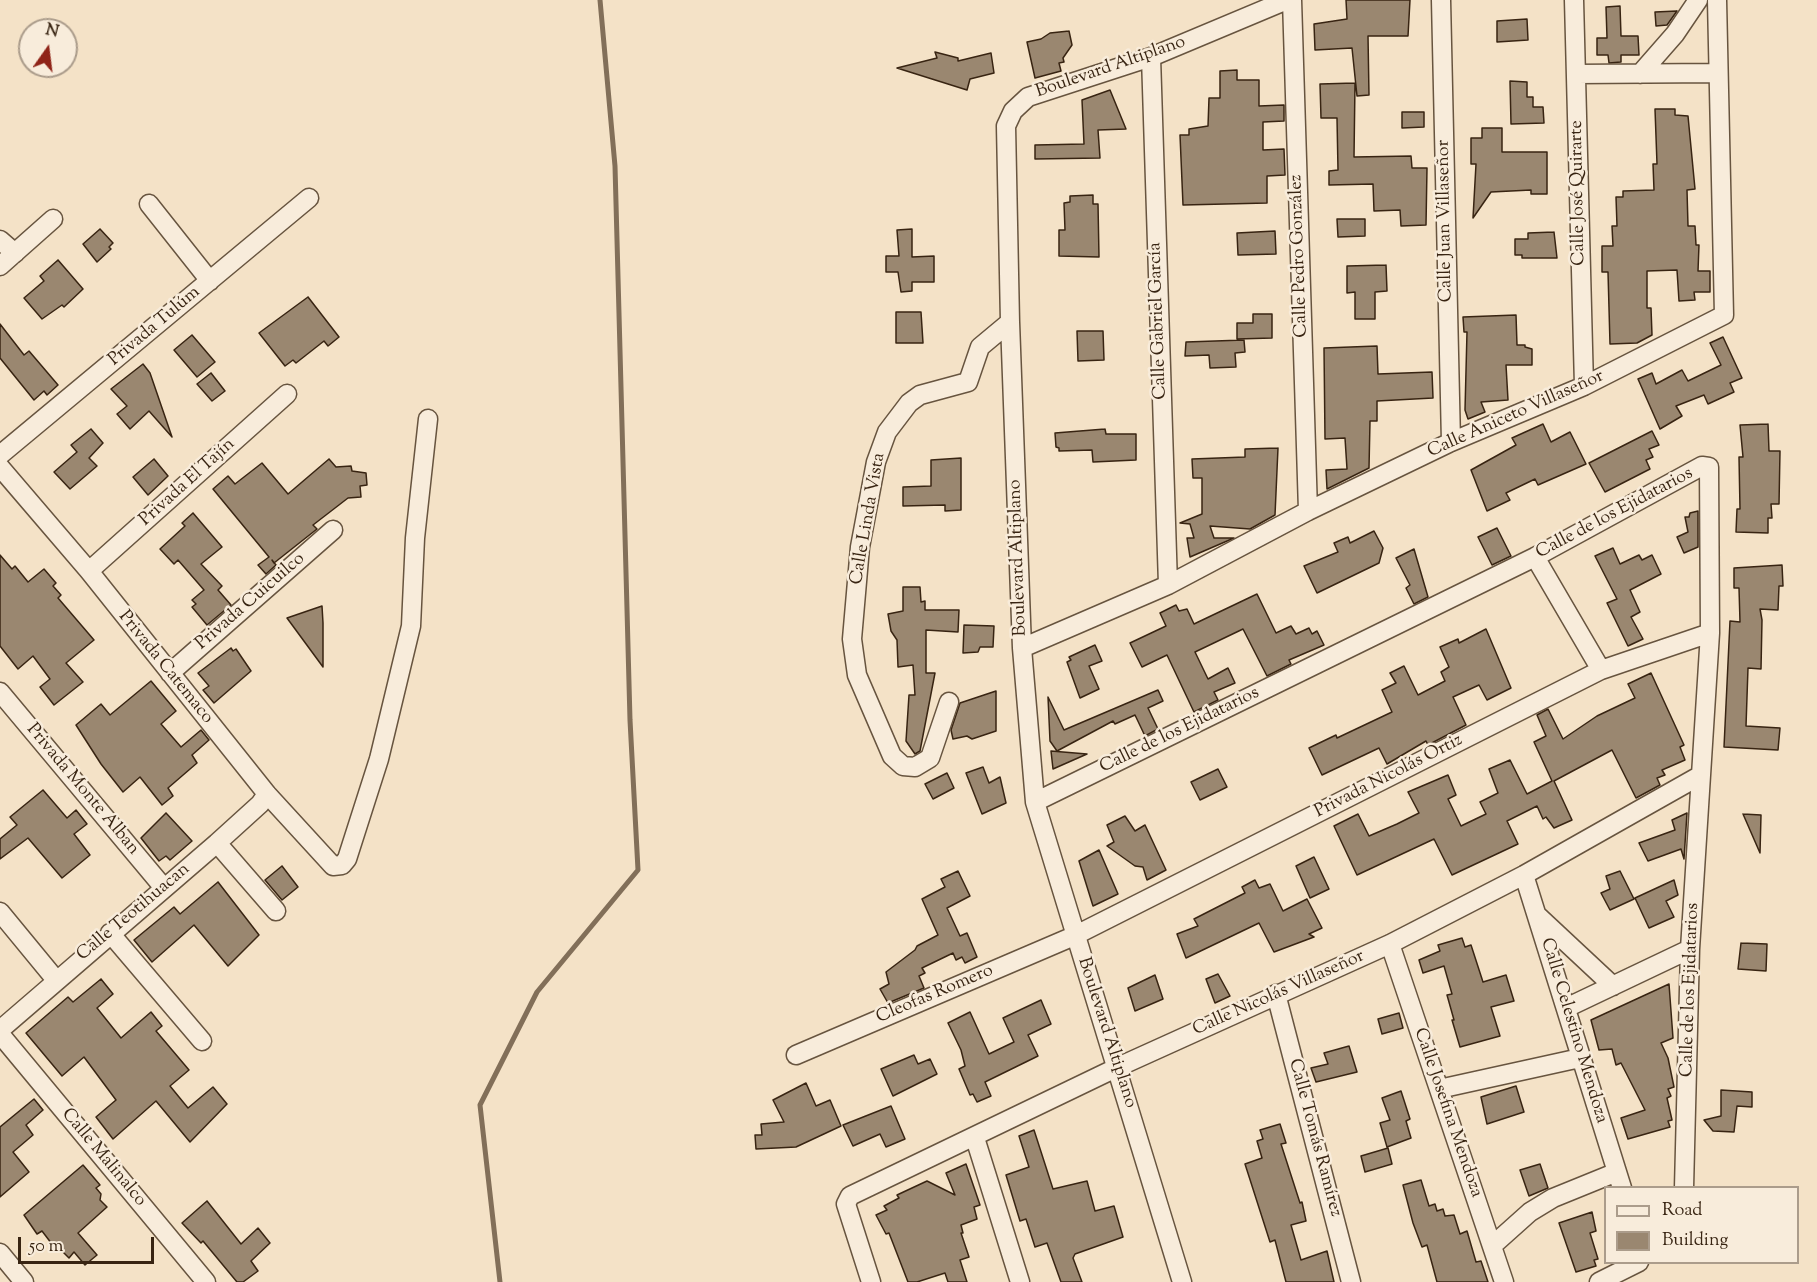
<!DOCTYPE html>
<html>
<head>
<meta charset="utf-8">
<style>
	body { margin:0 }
	#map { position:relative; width:1817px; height:1282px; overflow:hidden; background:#f4e2c7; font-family:"Sorts Mill Goudy",serif }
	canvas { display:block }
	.legend { position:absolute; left:1604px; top:1186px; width:195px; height:78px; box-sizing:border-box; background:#f8ecdb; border:2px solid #ab9c8b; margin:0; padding:8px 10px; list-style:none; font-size:18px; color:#382412 }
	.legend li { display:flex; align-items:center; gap:12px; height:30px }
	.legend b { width:30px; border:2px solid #ab9c8b }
	.north { position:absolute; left:18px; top:18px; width:60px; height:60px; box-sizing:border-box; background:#f8ecdb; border:2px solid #ab9c8b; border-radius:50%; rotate:14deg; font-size:16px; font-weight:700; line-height:24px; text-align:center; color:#382412 }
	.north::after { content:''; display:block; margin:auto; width:21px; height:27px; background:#8f2418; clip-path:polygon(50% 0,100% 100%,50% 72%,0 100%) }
	.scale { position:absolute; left:18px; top:1237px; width:136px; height:27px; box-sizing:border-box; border:3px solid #382412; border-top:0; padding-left:8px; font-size:18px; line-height:21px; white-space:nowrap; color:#382412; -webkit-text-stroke:4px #f8ecdb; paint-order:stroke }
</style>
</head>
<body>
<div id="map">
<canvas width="1817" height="1282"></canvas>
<ul class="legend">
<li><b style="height:8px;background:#f8ecdb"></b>Road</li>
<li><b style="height:16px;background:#9a8770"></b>Building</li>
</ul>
<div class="north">N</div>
<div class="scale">50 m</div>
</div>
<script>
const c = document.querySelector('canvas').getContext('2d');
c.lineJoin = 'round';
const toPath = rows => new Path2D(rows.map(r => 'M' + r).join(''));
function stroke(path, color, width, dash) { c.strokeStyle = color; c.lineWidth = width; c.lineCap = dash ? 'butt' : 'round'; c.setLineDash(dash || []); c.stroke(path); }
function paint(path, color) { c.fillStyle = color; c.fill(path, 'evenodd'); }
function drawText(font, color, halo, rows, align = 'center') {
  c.font = font + ' "Sorts Mill Goudy",serif'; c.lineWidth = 5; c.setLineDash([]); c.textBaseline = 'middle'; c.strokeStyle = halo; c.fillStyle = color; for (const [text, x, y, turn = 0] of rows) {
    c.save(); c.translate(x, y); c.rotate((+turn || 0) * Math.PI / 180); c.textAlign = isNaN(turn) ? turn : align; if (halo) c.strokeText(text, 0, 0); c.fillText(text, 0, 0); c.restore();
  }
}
stroke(toPath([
	[500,1282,480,1105,537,992,638,870,630,720,615,166,600,0]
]), '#826f59', 5);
const building = toPath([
	[1346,0,1410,0,1408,36,1368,36,1369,95,1357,96,1352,48,1315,50,1314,24,1347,19,1346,0],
	[1620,6,1621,36,1638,36,1639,55,1621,55,1621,62,1609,63,1608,55,1597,55,1597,38,1607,38,1606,7,1620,6],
	[1677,11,1667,25,1656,26,1655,12,1677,11],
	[1527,19,1528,40,1497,42,1497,21,1527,19],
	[1069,31,1072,45,1063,58,1064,62,1059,63,1061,71,1035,78,1027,42,1041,39,1050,33,1069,31],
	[935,52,958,58,958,61,991,53,994,73,970,79,967,90,897,68,937,58,935,52],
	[1237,70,1237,80,1259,80,1259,106,1284,105,1284,121,1263,122,1263,150,1284,149,1285,175,1267,176,1267,203,1183,205,1180,135,1189,135,1189,129,1208,126,1209,98,1220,98,1220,71,1237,70],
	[1510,81,1527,82,1527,97,1533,97,1533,107,1543,107,1544,123,1511,124,1510,81],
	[1355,83,1354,157,1411,156,1412,168,1427,168,1426,225,1401,226,1400,210,1374,211,1373,184,1329,185,1329,171,1338,170,1337,118,1321,118,1320,84,1355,83],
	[1110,90,1126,129,1098,130,1100,158,1035,159,1035,145,1084,144,1082,100,1110,90],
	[1655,109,1675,109,1675,115,1688,116,1695,189,1687,190,1688,226,1695,226,1696,245,1699,245,1698,271,1710,271,1710,292,1694,292,1695,300,1679,301,1677,270,1647,271,1647,308,1651,308,1652,335,1637,343,1610,344,1608,272,1602,272,1602,246,1613,246,1612,226,1617,226,1616,197,1623,197,1623,191,1654,190,1653,164,1657,164,1655,109],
	[1402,112,1424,112,1424,127,1402,128,1402,112],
	[1482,128,1502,128,1502,152,1547,152,1547,194,1531,194,1531,190,1491,192,1473,218,1476,164,1471,164,1471,138,1482,138,1482,128],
	[1093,195,1093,204,1098,204,1099,257,1059,256,1059,230,1065,230,1064,203,1070,202,1070,196,1093,195],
	[1337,219,1365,219,1365,236,1338,237,1337,219],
	[100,229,113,243,109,247,111,249,97,262,83,244,100,229],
	[912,229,912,257,934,256,934,282,912,282,912,291,901,292,898,272,886,272,886,256,899,256,897,230,912,229],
	[1275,231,1276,254,1238,255,1237,233,1275,231],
	[1554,232,1557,258,1522,258,1522,255,1515,255,1515,239,1528,239,1528,233,1554,232],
	[58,260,83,289,64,307,62,305,42,319,24,298,44,281,40,276,58,260],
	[1386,265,1387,291,1375,292,1375,319,1355,319,1355,292,1347,293,1347,266,1386,265],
	[308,297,339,337,328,346,324,341,296,363,293,360,285,366,259,333,308,297],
	[896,312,921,312,923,343,896,343,896,312],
	[1253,314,1272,314,1272,338,1237,339,1237,323,1253,323,1253,314],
	[1516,315,1517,345,1525,345,1525,347,1532,349,1532,365,1506,365,1508,400,1481,402,1485,412,1468,419,1465,410,1467,332,1464,332,1463,317,1516,315],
	[0,324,24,355,29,351,58,385,47,395,44,391,34,400,0,358,0,324],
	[1077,331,1103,331,1104,360,1078,361,1077,331],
	[192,335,215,362,197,377,174,350,192,335],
	[1723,337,1742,378,1730,383,1734,392,1708,404,1704,395,1676,406,1682,416,1660,429,1638,379,1652,373,1656,384,1682,370,1688,381,1721,365,1710,343,1723,337],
	[1244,340,1245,352,1235,353,1236,367,1210,368,1209,355,1185,356,1186,342,1244,340],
	[1377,346,1378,374,1432,372,1433,398,1377,401,1377,421,1370,421,1369,468,1327,489,1326,470,1347,469,1345,438,1325,439,1324,348,1377,346],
	[143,364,150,373,172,437,149,411,130,429,117,414,127,406,111,389,143,364],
	[211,373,225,391,212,401,197,384,211,373],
	[1543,424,1551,442,1570,432,1586,464,1538,485,1535,479,1506,493,1510,500,1487,511,1471,470,1516,445,1512,438,1543,424],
	[1768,424,1769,451,1780,451,1779,504,1771,504,1772,518,1768,518,1768,533,1736,532,1737,509,1740,509,1739,457,1743,457,1740,425,1768,424],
	[91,429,103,443,89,458,97,466,70,489,54,472,77,452,71,445,91,429],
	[1105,429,1106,434,1136,434,1136,460,1093,462,1092,450,1059,451,1059,448,1056,447,1055,433,1105,429],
	[1652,431,1659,445,1649,449,1653,457,1646,460,1650,469,1605,492,1589,463,1652,431],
	[1278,448,1275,515,1250,529,1210,526,1214,538,1234,538,1190,557,1187,538,1194,538,1190,524,1180,523,1202,514,1202,478,1193,478,1192,459,1245,457,1245,449,1278,448],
	[961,458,961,510,945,511,945,505,903,506,903,487,931,486,931,460,961,458],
	[154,459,168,476,148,495,133,477,154,459],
	[329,459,336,467,351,466,352,471,366,473,367,485,360,486,361,497,348,498,313,525,317,529,274,563,272,560,276,565,266,574,258,565,269,557,213,489,228,476,235,484,262,463,288,494,329,459],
	[1698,511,1698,547,1684,553,1677,537,1688,532,1685,517,1689,517,1690,513,1698,511],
	[193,513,222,547,201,564,222,586,218,590,231,605,207,625,192,607,196,604,192,600,204,590,178,560,174,564,160,549,185,526,182,523,193,513],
	[1497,528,1511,556,1492,565,1478,537,1497,528],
	[1374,531,1383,548,1379,563,1317,593,1304,566,1338,552,1334,543,1348,537,1350,543,1374,531],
	[1613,548,1620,564,1639,555,1642,560,1652,555,1661,574,1630,590,1640,612,1631,617,1643,639,1628,646,1607,603,1617,599,1595,556,1613,548],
	[1414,549,1428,597,1414,604,1406,588,1410,585,1396,558,1414,549],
	[0,555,12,569,15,566,28,582,44,569,56,583,53,586,61,595,58,598,94,640,66,663,83,682,54,705,40,687,50,679,33,656,18,669,0,646,0,555],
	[1782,565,1783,586,1779,586,1778,610,1760,609,1762,620,1761,669,1748,668,1746,726,1780,728,1778,750,1724,747,1730,621,1740,622,1739,588,1734,588,1734,568,1782,565],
	[903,587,920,587,921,602,925,601,925,610,959,610,958,632,926,630,926,673,935,673,920,751,915,754,906,741,909,695,915,695,913,665,898,667,897,640,891,631,888,614,903,611,903,587],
	[1257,594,1276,633,1291,626,1296,634,1309,628,1312,634,1317,631,1324,645,1289,660,1291,664,1267,676,1243,629,1195,652,1208,679,1228,668,1235,683,1214,692,1218,700,1194,712,1167,655,1142,667,1130,643,1166,626,1160,613,1176,605,1179,611,1187,609,1194,624,1257,594],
	[322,606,323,623,323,667,287,618,322,606],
	[964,625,994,626,993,647,980,647,978,652,963,653,964,625],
	[1486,629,1511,688,1487,700,1479,685,1453,697,1466,725,1428,745,1426,741,1387,764,1379,748,1322,775,1309,748,1336,735,1337,738,1392,712,1382,690,1396,683,1390,673,1404,666,1418,695,1445,681,1441,672,1449,667,1440,647,1458,639,1459,643,1486,629],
	[1095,645,1102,661,1089,666,1099,689,1080,698,1067,662,1071,660,1069,657,1095,645],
	[231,648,233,651,236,649,251,671,214,703,203,690,209,686,198,673,231,648],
	[1651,673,1684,745,1680,747,1685,760,1662,770,1665,775,1657,778,1660,785,1636,798,1612,750,1554,781,1572,820,1554,828,1546,817,1543,819,1537,806,1507,821,1518,844,1452,875,1434,839,1357,875,1334,826,1358,814,1369,836,1397,824,1419,813,1408,792,1448,775,1456,795,1448,799,1461,826,1486,814,1480,802,1498,793,1489,769,1510,760,1527,794,1552,781,1534,742,1546,736,1537,715,1548,709,1563,739,1597,716,1635,698,1628,684,1651,673],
	[151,681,176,711,161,724,181,747,201,730,209,740,192,755,197,763,168,788,173,796,162,805,140,777,123,792,101,764,76,725,101,704,110,715,151,681],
	[1158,690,1163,701,1148,708,1158,729,1145,736,1135,715,1115,724,1113,721,1057,751,1050,741,1048,697,1064,730,1158,690],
	[996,691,996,731,972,739,967,736,953,739,951,730,960,703,996,691],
	[1051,751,1087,754,1053,769,1051,751],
	[983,767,989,783,1000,777,1006,803,982,814,966,773,983,767],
	[1218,769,1227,787,1200,800,1191,782,1218,769],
	[947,773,954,788,933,799,925,784,947,773],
	[43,790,67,818,76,810,87,824,74,834,90,855,62,878,28,838,0,859,0,839,17,825,10,817,43,790],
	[166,813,192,841,170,860,166,856,159,861,141,838,166,813],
	[1687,813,1684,859,1681,849,1648,861,1639,843,1675,830,1672,820,1687,813],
	[1743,814,1761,815,1760,853,1743,814],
	[1125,816,1135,831,1145,825,1166,870,1147,880,1143,867,1135,866,1107,846,1114,842,1107,825,1125,816],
	[1099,850,1118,894,1093,906,1079,861,1099,850],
	[1314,857,1329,889,1310,898,1296,866,1314,857],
	[282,866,298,887,282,900,265,880,282,866],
	[958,871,970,896,947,908,960,936,967,933,977,957,965,963,962,957,956,960,953,953,922,968,925,973,919,976,924,988,888,1003,880,989,889,984,886,972,915,950,917,946,938,935,922,899,945,887,941,879,958,871],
	[1620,871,1634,899,1610,910,1601,893,1610,889,1606,876,1620,871],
	[1255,880,1259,888,1270,884,1283,911,1307,899,1322,928,1309,934,1314,937,1274,952,1259,923,1186,958,1177,934,1198,926,1194,919,1245,893,1242,887,1255,880],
	[1674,880,1678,895,1666,901,1674,917,1649,928,1635,898,1674,880],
	[218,882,259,935,228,966,194,925,152,962,134,940,174,907,180,914,218,882],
	[1462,938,1465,947,1471,945,1483,982,1506,975,1514,1001,1491,1007,1500,1036,1460,1047,1452,1020,1454,1020,1447,995,1452,994,1444,966,1423,973,1419,960,1440,951,1438,945,1462,938],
	[1741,943,1767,944,1766,971,1738,969,1741,943],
	[1218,974,1230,996,1215,1003,1206,979,1218,974],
	[1155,975,1163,999,1135,1011,1128,988,1155,975],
	[101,979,113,994,97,1008,121,1038,151,1012,162,1026,156,1031,189,1070,170,1086,188,1108,213,1087,227,1104,190,1142,156,1101,113,1139,96,1117,116,1100,84,1057,62,1076,26,1033,68,997,73,1002,101,979],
	[1669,984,1673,1038,1661,1043,1668,1058,1674,1087,1668,1089,1671,1096,1667,1098,1672,1120,1668,1121,1670,1127,1628,1139,1621,1118,1645,1110,1621,1063,1616,1065,1612,1049,1599,1050,1591,1020,1669,984],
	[1041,1000,1051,1024,1028,1035,1038,1056,985,1082,991,1096,977,1102,973,1094,970,1095,959,1069,965,1066,961,1050,948,1023,970,1012,989,1054,1014,1042,1003,1018,1041,1000],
	[1399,1013,1403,1028,1382,1034,1378,1019,1399,1013],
	[1349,1046,1357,1072,1316,1082,1311,1068,1328,1064,1324,1053,1349,1046],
	[914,1055,918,1064,930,1059,937,1074,893,1096,881,1069,914,1055],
	[806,1083,816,1106,830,1100,841,1126,796,1147,756,1149,755,1135,762,1135,761,1124,784,1122,773,1100,806,1083],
	[1516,1086,1524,1112,1487,1124,1481,1097,1516,1086],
	[1721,1090,1752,1092,1752,1107,1737,1106,1734,1132,1713,1131,1704,1120,1721,1116,1721,1090],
	[1401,1091,1410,1119,1406,1121,1411,1138,1387,1147,1380,1123,1390,1120,1382,1098,1401,1091],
	[34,1099,43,1110,26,1125,33,1135,13,1152,29,1172,0,1197,0,1127,34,1099],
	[891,1106,905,1139,886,1147,880,1134,853,1146,843,1125,891,1106],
	[1280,1124,1286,1143,1281,1144,1300,1203,1302,1202,1306,1221,1291,1225,1301,1260,1327,1251,1334,1282,1286,1282,1275,1240,1270,1242,1245,1164,1262,1158,1257,1141,1263,1139,1260,1130,1280,1124],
	[1034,1130,1053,1189,1087,1181,1095,1211,1114,1206,1123,1237,1075,1254,1073,1258,1082,1282,1061,1282,1047,1243,1035,1247,1026,1219,1020,1221,1006,1175,1029,1167,1019,1136,1034,1130],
	[1388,1148,1392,1164,1365,1172,1361,1156,1388,1148],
	[966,1164,980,1205,974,1207,977,1219,961,1225,963,1233,961,1233,969,1257,960,1260,967,1282,948,1282,945,1273,917,1282,908,1282,889,1233,886,1234,876,1215,887,1210,884,1206,899,1198,897,1195,927,1181,955,1195,946,1173,966,1164],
	[1540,1164,1548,1188,1529,1196,1520,1170,1540,1164],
	[83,1165,100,1185,96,1188,101,1194,100,1200,107,1207,78,1233,97,1255,85,1265,74,1252,69,1258,61,1250,58,1252,42,1231,37,1234,24,1215,83,1165],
	[1421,1180,1429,1206,1435,1204,1437,1211,1443,1209,1445,1216,1454,1215,1460,1234,1467,1231,1476,1262,1481,1261,1488,1282,1437,1282,1427,1245,1422,1247,1413,1223,1403,1185,1421,1180],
	[207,1201,241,1244,258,1228,270,1243,251,1261,258,1271,243,1282,237,1282,203,1241,201,1243,182,1223,207,1201],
	[1592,1212,1596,1231,1590,1233,1598,1259,1594,1260,1596,1266,1576,1272,1559,1223,1592,1212]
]);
paint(building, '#9a8770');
stroke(building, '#382412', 1.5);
const street = toPath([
	[1292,0,1308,511],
	[1441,0,1451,442],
	[1574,0,1584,386],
	[1151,57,1168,585],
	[1576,74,1718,73],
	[1640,74,1675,34,1698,0],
	[149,204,210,281],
	[0,240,15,253],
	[0,266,53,219],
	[0,455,309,198],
	[0,467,89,571,267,794,333,866,342,865,347,859,379,759,411,626,415,538,428,419],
	[1535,557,1601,670],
	[89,571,287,394],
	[1022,648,1168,585,1308,511,1451,442,1584,386,1724,315,1717,0],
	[170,673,333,530],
	[0,692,164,888],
	[949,702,930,758,915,767,903,766,892,756,857,675,852,639,860,547,876,462,887,432,909,403,920,395,968,382,980,347,1010,322],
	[1035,802,1535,557,1702,466,1709,467,1710,633,1690,949,1684,1188],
	[217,843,276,911],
	[1524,875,1622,1188],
	[0,912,56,980],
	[1538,916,1613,986],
	[110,933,202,1041],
	[1390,944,1504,1282],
	[1276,994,1351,1282],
	[1566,1008,1690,949],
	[0,1030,217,843,260,804,267,794],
	[0,1034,206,1282],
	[796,1055,1074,936,1601,670,1710,633],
	[1439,1089,1580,1058],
	[975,1138,1020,1282],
	[1492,1246,1530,1212,1553,1198,1617,1172],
	[0,1253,24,1282],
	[871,1282,846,1204,850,1196,1118,1067,1390,944,1524,875,1701,775],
	[1182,1282,1035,802,1022,648,1010,322,1006,126,1013,111,1028,97,1151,57,1287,0],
	[1599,1282,1639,1262]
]);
stroke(street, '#67543f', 21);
stroke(street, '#f8ecdb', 18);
drawText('18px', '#382412', '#f8ecdb', [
	["Boulevard Altiplano",1111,68,-19],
	["Calle José Quirarte",1579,193,-91],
	["Calle Juan Villaseñor",1446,221,-91],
	["Calle Pedro González",1300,256,-92],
	["Calle Gabriel García",1159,321,-92],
	["Privada Tulúm",155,327,-40],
	["Calle Aniceto Villaseñor",1516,415,-24],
	["Privada El Tajín",188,483,-42],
	["Calle de los Ejidatarios",1615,514,-28],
	["Calle Linda Vista",869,519,-80],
	["Boulevard Altiplano",1019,558,-92],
	["Privada Cuicuilco",251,602,-41],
	["Privada Catemaco",165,668,51],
	["Calle de los Ejidatarios",1180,731,-26],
	["Privada Nicolás Ortiz",1389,777,-27],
	["Privada Monte Alban",82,790,50],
	["Calle Teotihuacan",134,913,-40],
	["Calle de los Ejidatarios",1691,990,-88],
	["Calle Nicolás Villaseñor",1279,994,-24],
	["Cleofas Romero",935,995,-23],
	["Calle Celestino Mendoza",1573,1031,73],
	["Boulevard Altiplano",1106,1033,72],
	["Calle Josefina Mendoza",1447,1113,71],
	["Calle Tomás Ramírez",1314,1138,75],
	["Calle Malinalco",103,1158,50]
]);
</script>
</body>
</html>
